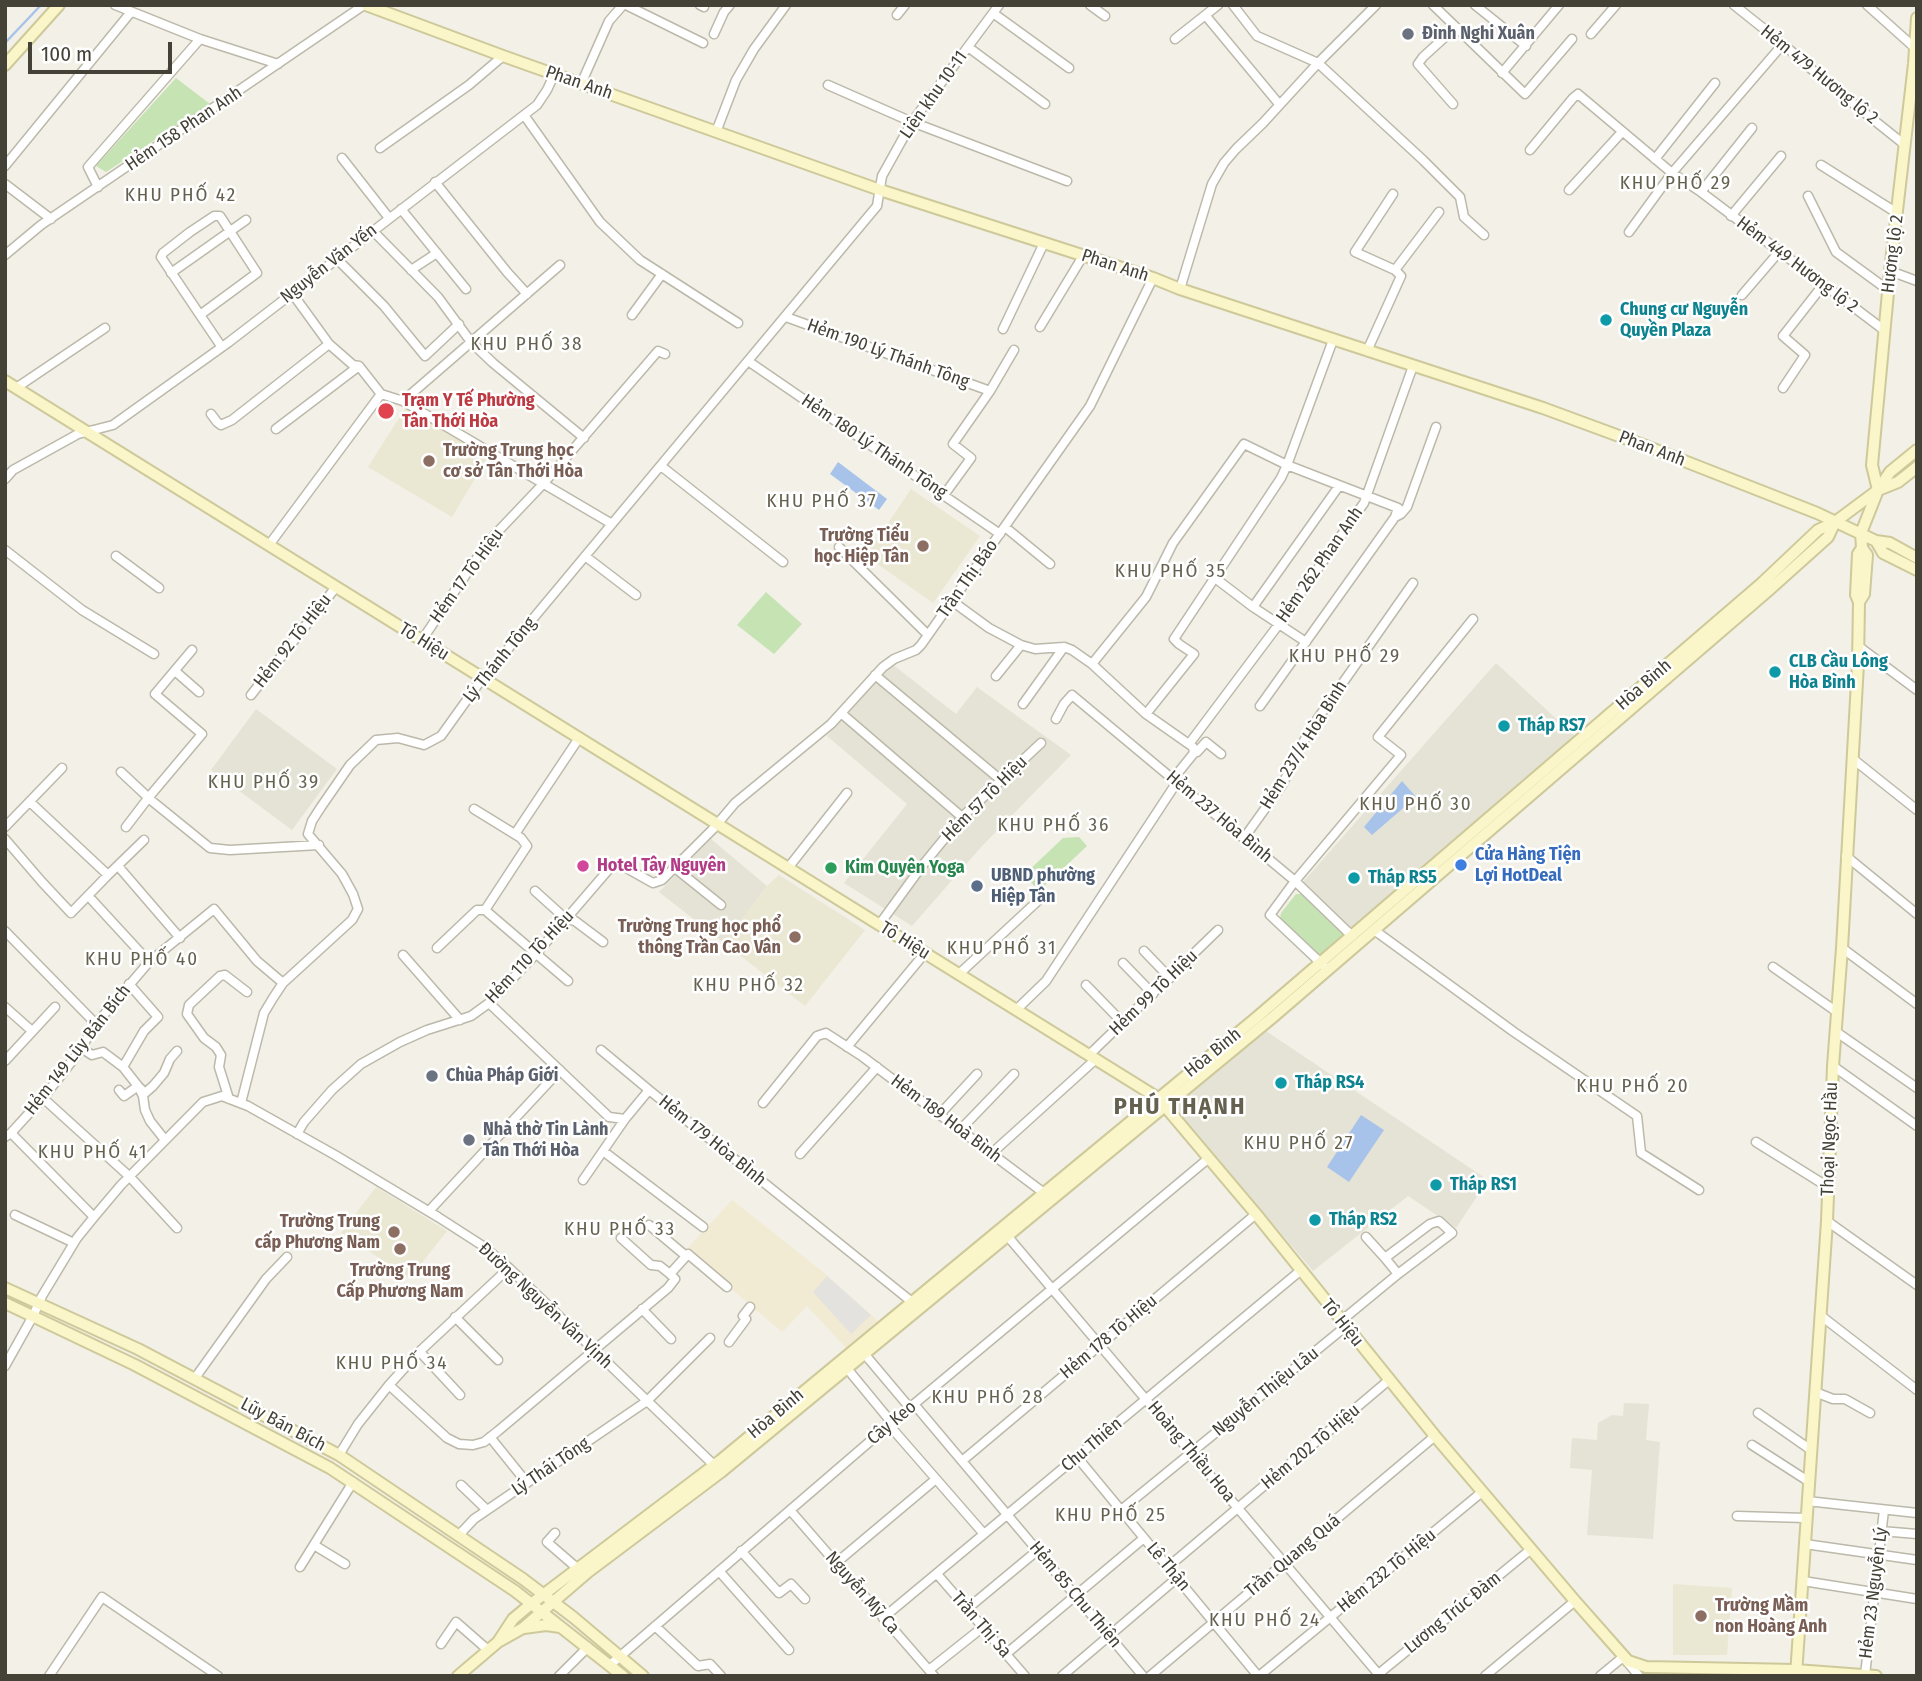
<!DOCTYPE html>
<html>
<head>
<meta charset="utf-8">
<style>
	body { margin:0 }
	#map { position:relative; width:1922px; height:1681px; overflow:hidden; background:#f2f0e7; font-family:"Fira Sans Condensed",sans-serif }
	canvas { display:block }
	.frame { position:absolute; inset:0; border:7px solid #444136; pointer-events:none }
	.scale { position:absolute; left:28px; top:42px; width:144px; height:32px; box-sizing:border-box; border:4px solid #444136; border-top:0; padding-left:9px; font-size:21px; line-height:24px; white-space:nowrap; color:#444136; -webkit-text-stroke:5px #fff; paint-order:stroke }
</style>
</head>
<body>
<div id="map">
<canvas width="1922" height="1681"></canvas>
<div class="frame"></div>
<div class="scale">100 m</div>
</div>
<script>
const c = document.querySelector('canvas').getContext('2d');
c.lineJoin = 'round';
function paint(path, color) { c.fillStyle = color; c.fill(path, 'evenodd'); }
const toPath = rows => new Path2D(rows.map(r => 'M' + r).join(''));
function stroke(path, color, width, dash) { c.strokeStyle = color; c.lineWidth = width; c.lineCap = dash ? 'butt' : 'round'; c.setLineDash(dash || []); c.stroke(path); }
function drawText(font, color, halo, rows, align = 'center') {
  c.font = font + ' "Fira Sans Condensed",sans-serif'; c.lineWidth = 5; c.setLineDash([]); c.textBaseline = 'middle'; c.strokeStyle = halo; c.fillStyle = color; for (const [text, x, y, turn = 0] of rows) {
    c.save(); c.translate(x, y); c.rotate((+turn || 0) * Math.PI / 180); c.textAlign = isNaN(turn) ? turn : align; if (halo) c.strokeText(text, 0, 0); c.fillText(text, 0, 0); c.restore();
  }
}
paint(toPath([
	[1496,663,1578,739,1354,931,1303,882],
	[892,664,956,714,977,687,1071,755,982,846,912,926,844,883,907,804,827,736],
	[256,709,337,769,292,830,211,770],
	[711,839,767,886,724,943,659,892],
	[1266,1031,1488,1180,1456,1228,1408,1196,1313,1271,1173,1106],
	[1624,1403,1649,1404,1646,1440,1660,1442,1653,1539,1587,1535,1592,1470,1570,1468,1572,1438,1597,1440,1598,1423,1612,1415,1623,1416]
]), '#e5e3d5');
paint(toPath([
	[732,1200,822,1271,879,1322,846,1348,807,1306,782,1332,686,1250]
]), '#f2ebd3');
paint(toPath([
	[408,404,489,455,452,517,368,467],
	[911,489,980,536,933,603,866,556],
	[779,875,865,930,805,1006,724,943,767,886],
	[376,1187,447,1231,410,1278,341,1233],
	[1673,1584,1732,1588,1727,1655,1673,1655]
]), '#eae7d2');
paint(toPath([
	[176,78,210,104,106,172,96,166],
	[766,592,802,624,774,654,737,625],
	[1079,837,1087,846,1039,891,1024,875,1063,838],
	[1296,894,1303,894,1345,933,1345,935,1319,957,1280,919,1281,913]
]), '#c5e3b3');
paint(toPath([
	[827,1276,871,1315,851,1334,813,1292]
]), '#e3e2de');
paint(toPath([
	[838,462,887,499,879,510,830,474],
	[1402,781,1416,797,1372,835,1364,827],
	[1361,1115,1384,1130,1349,1182,1327,1167]
]), '#a8c3ea');
stroke(toPath([
	[5,43,41,5]
]), '#a8c3ea', 2.5);
const street = toPath([
	[115,5,200,39,278,64],
	[626,5,703,43],
	[700,5,704,7],
	[1090,5,1105,16],
	[1233,5,1257,36,1318,63,1423,160,1460,197,1464,217,1484,235],
	[1433,5,1525,94,1572,39],
	[1475,5,1526,46],
	[1734,5,1783,44,1825,81,1905,145],
	[1867,5,1915,48],
	[993,13,1069,68],
	[897,15,905,5],
	[1206,16,1279,104],
	[714,34,724,12,730,5],
	[1591,34,1616,5],
	[1175,39,1218,5],
	[968,47,1045,104],
	[1502,73,1559,5],
	[581,84,609,21,623,5],
	[828,85,912,122,1067,181],
	[1453,104,1418,64,1423,57,1456,27],
	[524,115,600,222,640,260,738,323],
	[716,132,736,80,754,49,786,5],
	[380,148,469,85,503,56],
	[1530,150,1573,98,1578,94,1672,173,1701,192,1884,330],
	[342,158,389,218],
	[1655,159,1715,83],
	[1821,165,1897,213],
	[5,166,131,12],
	[435,182,507,272,527,294],
	[5,184,51,219],
	[98,187,88,167,200,39],
	[1569,190,1622,132],
	[1701,192,1752,128],
	[1808,196,1836,252,1888,290],
	[401,209,466,289],
	[1731,216,1781,156],
	[373,231,438,297,471,342,493,363,584,438],
	[1629,232,1672,173,1783,44],
	[5,255,41,225,364,5],
	[336,258,384,306,425,356,459,324],
	[411,270,437,253],
	[1395,270,1439,212],
	[1890,271,1917,281],
	[171,273,246,220],
	[1180,289,1212,184,1224,163,1236,149,1263,123,1318,63,1376,5],
	[292,293,329,344,353,365,359,366,381,394],
	[1742,295,1779,252],
	[200,315,257,273,220,216,214,216,190,232,163,253,161,257,200,315,221,346],
	[632,315,662,274],
	[786,317,990,391],
	[1040,327,1083,256],
	[1003,329,1044,243],
	[1367,351,1401,276,1395,270,1355,252,1393,194],
	[748,361,1000,534],
	[16,388,105,328],
	[1783,388,1805,355,1783,336,1823,285],
	[381,394,403,401,612,524],
	[403,401,560,265],
	[211,414,217,422,221,425,232,420,329,344],
	[276,429,359,366],
	[661,466,783,562],
	[5,479,13,470,78,434,113,425,229,342,537,105,547,90,554,75],
	[944,495,971,458,953,444,990,391,1014,350],
	[1395,517,1401,514,1407,507,1436,427],
	[1005,527,1050,564],
	[269,545,381,394],
	[839,547,928,635],
	[5,550,82,610,154,654],
	[116,556,159,588],
	[585,556,636,595],
	[1215,578,1253,607,1306,642],
	[952,601,989,628,1021,645,1035,649,1064,647,1072,650,1092,664,1146,714,1193,747,1194,753,1173,779],
	[1253,607,1339,486],
	[422,640,487,543,544,483,658,351,665,354],
	[1858,646,1917,690],
	[1092,664,1146,597,1173,543,1244,444,1287,465,1398,508,1395,517,1260,706],
	[175,671,199,692],
	[875,675,1002,781],
	[996,676,1021,645],
	[251,695,336,587],
	[1023,704,1064,647],
	[841,713,962,817],
	[1146,714,1194,654,1179,644,1174,639,1281,478,1287,465,1333,340],
	[1056,719,1064,704,1072,695,1295,881,1270,915,1323,965],
	[1189,744,1279,624,1364,503,1413,366],
	[1194,753,1197,752,1206,742,1221,754],
	[1853,759,1917,810],
	[121,772,152,801,210,848,230,850,319,845],
	[30,802,108,875],
	[474,809,521,838,527,846,485,910],
	[5,827,62,768],
	[126,827,149,797,202,734,155,694,192,650],
	[515,834,579,738],
	[1244,838,1282,785,1309,731,1413,583],
	[5,839,42,882,71,913,108,875,144,840],
	[1846,856,1917,914],
	[118,866,180,938],
	[675,868,721,905],
	[788,868,847,793],
	[535,891,566,919,575,921,603,942],
	[92,900,149,962],
	[879,925,922,866,962,817,1041,743],
	[1374,930,1514,1032,1637,1116,1641,1153,1699,1190],
	[5,931,96,1024],
	[1352,936,1295,881,1401,755,1378,737,1473,619],
	[437,948,477,910,485,910,568,981],
	[1842,948,1917,1004],
	[1144,951,1170,978],
	[403,955,460,1020],
	[1123,963,1153,994],
	[1773,967,1837,1012],
	[959,974,1042,897],
	[1086,985,1123,1023],
	[489,1003,609,1117,625,1119,649,1090,912,1302],
	[5,1007,32,1031],
	[1016,1010,1046,981,1177,782],
	[1835,1031,1917,1088],
	[847,1047,925,953],
	[81,1048,92,1055,103,1052,123,1067,138,1086,143,1096,145,1110,150,1121,165,1140],
	[601,1050,649,1090],
	[1089,1055,1218,930],
	[5,1061,55,1007],
	[1833,1066,1917,1126],
	[123,1067,144,1031,158,1017,129,984],
	[119,1090,124,1096,138,1086,145,1093,153,1086,164,1073,170,1059,177,1051],
	[43,1098,130,1177,177,1228],
	[229,1099,219,1067,221,1055,216,1047,204,1038,187,1014,189,1005,220,976,225,975,247,992],
	[241,1103,264,1013,273,998,283,983,352,920,358,909,353,894,342,874,308,834,312,821,321,807,350,765,376,740,398,738,424,745,441,736,479,683,490,674,511,645,877,206,882,176,912,122,999,5],
	[763,1103,817,1036,826,1033,863,1057,1044,1193],
	[940,1114,977,1074],
	[961,1129,1014,1074],
	[11,1133,94,1217],
	[297,1134,304,1122,332,1090,361,1064,400,1042,427,1030,471,1016,489,1003,536,954,610,868,617,865,621,865,653,883,662,880,713,829,735,803,831,724,883,667,894,659,916,650,921,645,1090,406,1153,278],
	[5,1137,11,1133,43,1098,76,1056,96,1024,149,962,214,909,257,961,283,983],
	[1756,1142,1828,1187],
	[603,1151,703,1227],
	[992,1153,1096,1059],
	[800,1154,877,1067],
	[583,1180,625,1119],
	[429,1211,560,1070],
	[15,1215,74,1243],
	[1827,1221,1917,1285],
	[649,1225,686,1256],
	[1004,1232,1380,1676],
	[1366,1237,1385,1258],
	[621,1238,651,1265,660,1266,670,1274],
	[642,1309,671,1339],
	[1820,1315,1917,1390],
	[455,1317,498,1360],
	[1341,1321,1398,1274,1452,1233,1439,1221,1430,1224,1385,1258,1398,1274],
	[729,1342,746,1319,743,1316,750,1307],
	[862,1351,910,1408],
	[420,1352,460,1395],
	[5,1366,33,1316,42,1296,77,1238,94,1217,121,1185,203,1102,222,1096,248,1106,335,1155,438,1217,483,1246,509,1268,717,1468],
	[845,1366,892,1423],
	[195,1378,266,1279,287,1257],
	[389,1385,447,1438,459,1444,473,1445,484,1442,498,1431,668,1288,675,1279,670,1274,688,1254,727,1287],
	[1815,1392,1833,1399,1845,1399,1870,1413],
	[914,1404,1143,1676],
	[1758,1413,1811,1450],
	[889,1425,984,1534],
	[490,1437,527,1483],
	[1752,1445,1808,1481],
	[339,1455,358,1424,389,1385,418,1353,509,1268],
	[1077,1457,1258,1676],
	[962,1461,1256,1214],
	[461,1485,487,1510],
	[1807,1501,1917,1513],
	[790,1510,934,1676],
	[1121,1510,1345,1327],
	[1737,1516,1806,1518],
	[1881,1531,1917,1534],
	[555,1533,547,1542,577,1568],
	[459,1535,474,1519,647,1401,710,1338],
	[1805,1544,1917,1560],
	[314,1545,345,1564],
	[741,1551,779,1593,791,1584,805,1599],
	[836,1563,936,1479],
	[300,1567,353,1482],
	[1168,1567,1389,1380],
	[719,1571,789,1650],
	[937,1574,1025,1676],
	[1803,1581,1917,1599],
	[967,1609,1038,1550],
	[883,1618,1300,1271],
	[655,1626,698,1666,710,1664,721,1676],
	[441,1644,456,1622,488,1650],
	[1006,1654,1144,1538],
	[610,1665,889,1425,1209,1158],
	[929,1670,983,1627],
	[1865,1675,1884,1510],
	[49,1676,102,1597,218,1676],
	[559,1676,588,1647],
	[1062,1676,1177,1578],
	[1150,1676,1435,1436],
	[1259,1676,1482,1492],
	[1376,1676,1530,1550],
	[1485,1676,1575,1601],
	[1600,1676,1623,1657,1639,1676]
]);
const secondary = toPath([
	[366,5,503,56,880,190,1153,278,1180,289,1543,408,1646,446,1817,513,1876,541,1890,543,1917,558],
	[5,65,59,5],
	[5,381,1158,1098,1256,1214,1435,1436,1575,1601,1628,1661,1646,1667,1796,1670,1876,1676],
	[1878,490,1872,465,1890,271,1914,64,1917,18],
	[1876,541,1883,553,1917,570],
	[1862,548,1858,554,1856,595,1859,602,1864,594,1867,555,1862,548,1861,533,1878,490,1890,472,1917,450],
	[5,1288,138,1349,339,1455,523,1579,573,1617,643,1676],
	[5,1303,135,1365,330,1468,515,1591,623,1676],
	[524,1628,546,1625,560,1627],
	[498,1642,513,1619,531,1604,721,1460,1256,1018,1762,583,1818,530,1835,522,1878,490,1898,482,1917,467],
	[1796,1675,1827,1221,1833,1066,1842,948,1858,664,1859,602],
	[458,1676,498,1642,523,1628,588,1572,721,1472,1273,1017,1769,590,1828,537,1835,522]
]);
stroke(street, '#bcb9aa', 11);
stroke(secondary, '#cec99a', 14);
stroke(street, '#fff', 8);
stroke(secondary, '#faf6c9', 10);
for (const [x, y, r, color] of [
	[1408,34,7,"#6b7280"],
	[1606,320,7,"#0f9aa8"],
	[386,411,9,"#e0444e"],
	[429,461,7,"#8d6e63"],
	[923,546,7,"#8d6e63"],
	[1775,672,7,"#0f9aa8"],
	[1504,726,7,"#0f9aa8"],
	[1461,865,7,"#3f7fe0"],
	[583,866,7,"#d1479c"],
	[831,868,7,"#2e9e5b"],
	[1354,878,7,"#0f9aa8"],
	[977,886,7,"#5c6f8a"],
	[795,937,7,"#8d6e63"],
	[432,1076,7,"#6b7280"],
	[1281,1083,7,"#0f9aa8"],
	[469,1140,7,"#6b7280"],
	[1436,1185,7,"#0f9aa8"],
	[1315,1220,7,"#0f9aa8"],
	[394,1232,7,"#8d6e63"],
	[400,1249,7,"#8d6e63"],
	[1701,1616,7,"#8d6e63"]
]) { const dot = new Path2D(); dot.arc(x, y, r, 0, 2 * Math.PI); c.fillStyle = color; c.fill(dot); stroke(dot, '#fff', 2.5); }
drawText('bold 18px', '#5b616d', '#fff', [
	["Đình Nghi Xuân",1422,34],
	["Chùa Pháp Giới",446,1076],
	["Nhà thờ Tin Lành",483,1130],
	["Tân Thới Hòa",483,1151]
], 'left');
drawText('18px', '#444136', '#fff', [
	["Hẻm 479 Hương lộ 2",1819,75,39],
	["Phan Anh",579,83,19],
	["Liên khu 10-11",934,95,-55],
	["Hẻm 158 Phan Anh",184,129,-34],
	["Hương lộ 2",1893,254,-83],
	["Nguyễn Văn Yến",329,264,-38],
	["Hẻm 449 Hương lộ 2",1797,265,37],
	["Phan Anh",1115,266,18],
	["Hẻm 190 Lý Thánh Tông",888,354,20],
	["Hẻm 180 Lý Thánh Tông",874,447,34],
	["Phan Anh",1652,449,21],
	["Hẻm 262 Phan Anh",1320,565,-55],
	["Hẻm 17 Tô Hiệu",467,576,-54],
	["Trần Thị Báo",968,579,-55],
	["Hẻm 92 Tô Hiệu",293,641,-52],
	["Tô Hiệu",424,642,32],
	["Lý Thánh Tông",500,660,-51],
	["Hòa Bình",1644,685,-41],
	["Hẻm 237/4 Hòa Bình",1304,745,-58],
	["Hẻm 57 Tô Hiệu",985,799,-45],
	["Hẻm 237 Hòa Bình",1219,817,40],
	["Tô Hiệu",905,941,32],
	["Hẻm 110 Tô Hiệu",530,957,-47],
	["Hẻm 99 Tô Hiệu",1154,993,-44],
	["Hẻm 149 Lũy Bán Bích",78,1050,-52],
	["Hòa Bình",1213,1053,-39],
	["Hẻm 189 Hoà Bình",946,1119,37],
	["Thoại Ngọc Hầu",1830,1139,-88],
	["Hẻm 179 Hòa BÌnh",712,1141,39],
	["Đường Nguyễn Văn Vịnh",545,1306,43],
	["Tô Hiệu",1342,1323,51],
	["Hẻm 178 Tô Hiệu",1109,1337,-40],
	["Nguyễn Thiệu Lâu",1266,1392,-39],
	["Hòa Bình",776,1414,-40],
	["Cây Keo",892,1423,-40],
	["Lũy Bán Bích",283,1425,28],
	["Chu Thiên",1092,1445,-40],
	["Hẻm 202 Tô Hiệu",1311,1447,-40],
	["Hoàng Thiều Hoa",1191,1452,50],
	["Lý Thái Tông",551,1467,-34],
	["Trần Quang Quá",1293,1556,-40],
	["Lê Thận",1168,1567,50],
	["Hẻm 232 Tô Hiệu",1387,1571,-39],
	["Nguyễn Mỹ Ca",862,1593,49],
	["Hẻm 23 Nguyễn Lý",1874,1593,-83],
	["Hẻm 85 Chu Thiên",1075,1595,50],
	["Lương Trúc Đàm",1453,1613,-39],
	["Trần Thị Sa",981,1625,49]
]);
drawText('bold 18px', '#0d838f', '#fff', [
	["Chung cư Nguyễn",1620,310],
	["Quyền Plaza",1620,331],
	["CLB Cầu Lông",1789,662],
	["Hòa Bình",1789,683],
	["Tháp RS7",1518,726],
	["Tháp RS5",1368,878],
	["Tháp RS4",1295,1083],
	["Tháp RS1",1450,1185],
	["Tháp RS2",1329,1220]
], 'left');
drawText('bold 18px', '#be3a42', '#fff', [
	["Trạm Y Tế Phường",402,401],
	["Tân Thới Hòa",402,422]
], 'left');
drawText('bold 18px', '#785e54', '#fff', [
	["Trường Trung học",443,451,"left"],
	["cơ sở Tân Thới Hòa",443,472,"left"],
	["Trường Tiểu",909,536],
	["học Hiệp Tân",909,557],
	["Trường Trung học phổ",781,927],
	["thông Trần Cao Vân",781,948],
	["Trường Trung",380,1222],
	["cấp Phương Nam",380,1243],
	["Trường Trung",400,1271,"center"],
	["Cấp Phương Nam",400,1292,"center"],
	["Trường Mầm",1715,1606,"left"],
	["non Hoàng Anh",1715,1627,"left"]
], 'right');
drawText('bold 18px', '#366cbe', '#fff', [
	["Cửa Hàng Tiện",1475,855],
	["Lợi HotDeal",1475,876]
], 'left');
drawText('bold 18px', '#b23c85', '#fff', [
	["Hotel Tây Nguyên",597,866]
], 'left');
drawText('bold 18px', '#27864d', '#fff', [
	["Kim Quyên Yoga",845,868]
], 'left');
drawText('bold 18px', '#4e5e75', '#fff', [
	["UBND phường",991,876],
	["Hiệp Tân",991,897]
], 'left');
c.letterSpacing = '2px';
drawText('19px', '#66614f', '#fff', [
	["KHU PHỐ 29",1676,184],
	["KHU PHỐ 42",181,196],
	["KHU PHỐ 38",527,345],
	["KHU PHỐ 37",822,502],
	["KHU PHỐ 35",1171,572],
	["KHU PHỐ 29",1345,657],
	["KHU PHỐ 39",264,783],
	["KHU PHỐ 30",1416,805],
	["KHU PHỐ 36",1054,826],
	["KHU PHỐ 31",1002,949],
	["KHU PHỐ 40",142,960],
	["KHU PHỐ 32",749,986],
	["KHU PHỐ 20",1633,1087],
	["KHU PHỐ 27",1299,1144],
	["KHU PHỐ 41",93,1153],
	["KHU PHỐ 33",620,1230],
	["KHU PHỐ 34",392,1364],
	["KHU PHỐ 28",988,1398],
	["KHU PHỐ 25",1111,1516],
	["KHU PHỐ 24",1265,1621]
]);
c.letterSpacing = '0px';
c.letterSpacing = '2px';
drawText('bold 24px', '#66614f', '#fff', [
	["PHÚ THẠNH",1180,1107]
]);
c.letterSpacing = '0px';
</script>
</body>
</html>
